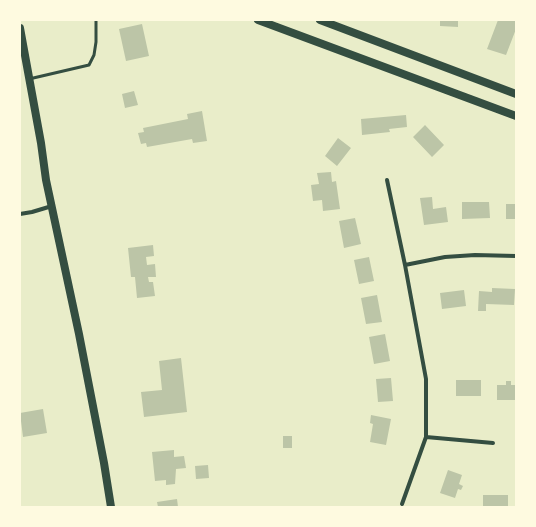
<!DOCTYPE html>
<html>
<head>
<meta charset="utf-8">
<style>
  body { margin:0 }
  #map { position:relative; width:536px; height:527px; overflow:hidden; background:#e9edc9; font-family:Lato,sans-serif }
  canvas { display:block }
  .frame { position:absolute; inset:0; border:21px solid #fefae0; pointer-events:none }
</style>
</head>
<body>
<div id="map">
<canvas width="536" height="527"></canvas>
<div class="frame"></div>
</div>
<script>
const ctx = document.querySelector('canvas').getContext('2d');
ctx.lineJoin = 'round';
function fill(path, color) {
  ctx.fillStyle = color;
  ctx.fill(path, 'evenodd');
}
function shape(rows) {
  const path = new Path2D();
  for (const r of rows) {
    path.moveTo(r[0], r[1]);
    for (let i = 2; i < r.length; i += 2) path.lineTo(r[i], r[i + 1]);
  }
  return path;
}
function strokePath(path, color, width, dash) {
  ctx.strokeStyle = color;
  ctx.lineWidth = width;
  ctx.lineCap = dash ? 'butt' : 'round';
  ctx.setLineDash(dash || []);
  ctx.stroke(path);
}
fill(shape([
  [440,20,458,20,458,27,440,26],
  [498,20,516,20,516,29,506,55,487,49],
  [142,24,149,56,126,61,119,29],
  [134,91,138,105,125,108,122,94],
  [202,111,207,141,193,143,192,139,147,147,146,143,141,144,138,133,144,132,143,128,188,119,187,114],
  [406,115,407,127,389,129,390,132,362,135,361,119],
  [425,125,444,145,432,157,413,137],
  [338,138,351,148,337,166,325,156],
  [331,172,332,182,336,181,340,209,323,211,322,200,313,201,311,185,319,184,317,173],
  [432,197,433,209,446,207,448,222,424,225,420,198],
  [462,202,489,202,490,218,462,219],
  [506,204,516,204,516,219,506,219],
  [355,218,361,244,344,248,339,221],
  [153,245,154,256,146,257,147,265,155,264,156,277,148,277,149,282,153,282,155,296,137,298,135,277,131,277,128,248],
  [369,257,374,281,359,284,354,260],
  [492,288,515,289,514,305,486,304,486,311,478,311,479,291,492,292],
  [464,290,466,306,442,309,440,293],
  [377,295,382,322,366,324,361,298],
  [385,334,390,361,374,364,369,337],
  [181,358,187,412,144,417,141,392,162,390,159,361],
  [391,378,393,401,378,402,376,379],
  [456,380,481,380,481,396,456,396],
  [506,381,511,381,511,385,516,385,516,400,497,400,497,385,506,385],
  [43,409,47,433,23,437,20,413],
  [371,415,391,419,386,445,370,442,373,424,370,423],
  [283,436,292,436,292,448,283,448],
  [174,450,174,457,184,456,186,468,176,469,175,484,166,485,166,480,155,481,152,452],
  [208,465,209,478,196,479,195,466],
  [448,470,462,475,459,484,463,486,461,490,458,489,455,498,440,493],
  [483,495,508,495,508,507,483,507],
  [177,499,178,507,158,507,157,502]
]), '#bcc5a7');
strokePath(shape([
  [29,79,89,65,94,55,96,42,96,20]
]), '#344e41', 3);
strokePath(shape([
  [387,180,405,265,426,379,426,437,402,504],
  [20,214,32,212,52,206],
  [405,265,445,257,475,255,516,256],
  [426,437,493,443]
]), '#344e41', 4);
strokePath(shape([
  [258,20,516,116],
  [320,20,516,94],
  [20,28,41,143,46,180,79,334,104,463,111,507]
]), '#344e41', 8);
</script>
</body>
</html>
